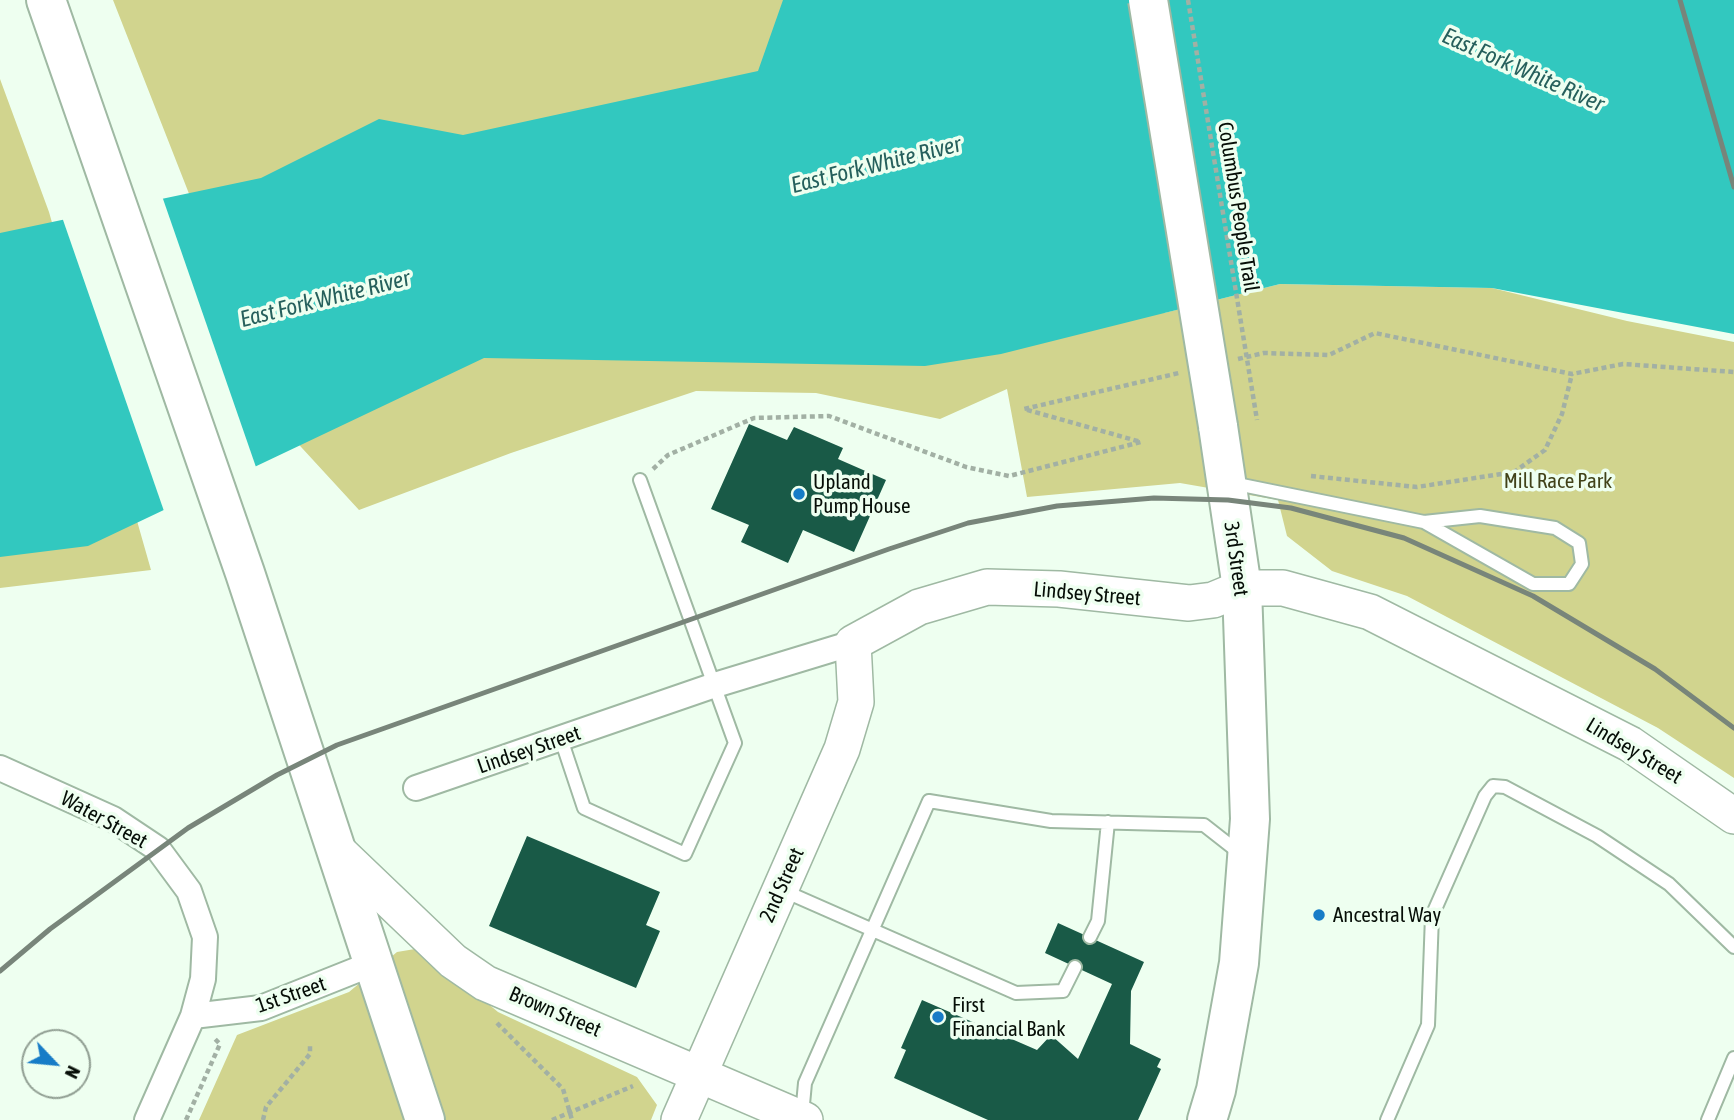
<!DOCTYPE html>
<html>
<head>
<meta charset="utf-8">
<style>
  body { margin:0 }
  #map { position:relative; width:1734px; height:1120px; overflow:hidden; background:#eefff0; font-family:"Asap Condensed",sans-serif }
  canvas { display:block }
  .north { position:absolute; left:21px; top:1029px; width:70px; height:70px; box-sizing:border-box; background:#eefff0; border:2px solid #919f93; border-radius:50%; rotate:116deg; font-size:19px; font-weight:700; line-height:28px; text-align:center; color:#060e07 }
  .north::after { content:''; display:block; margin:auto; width:24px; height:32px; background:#177cc7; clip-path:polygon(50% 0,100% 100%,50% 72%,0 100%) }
</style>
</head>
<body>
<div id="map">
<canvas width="1734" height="1120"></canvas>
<div class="north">N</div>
</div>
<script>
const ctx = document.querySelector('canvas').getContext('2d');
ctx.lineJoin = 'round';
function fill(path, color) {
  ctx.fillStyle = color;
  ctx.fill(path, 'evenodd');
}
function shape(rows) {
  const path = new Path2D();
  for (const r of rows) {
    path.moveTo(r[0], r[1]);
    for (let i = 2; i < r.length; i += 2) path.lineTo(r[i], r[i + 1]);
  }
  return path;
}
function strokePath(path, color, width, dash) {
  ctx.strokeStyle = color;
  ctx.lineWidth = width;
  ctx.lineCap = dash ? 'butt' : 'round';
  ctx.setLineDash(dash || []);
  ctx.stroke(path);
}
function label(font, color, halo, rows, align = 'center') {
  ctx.font = font + ' "Asap Condensed",sans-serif';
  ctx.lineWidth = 7;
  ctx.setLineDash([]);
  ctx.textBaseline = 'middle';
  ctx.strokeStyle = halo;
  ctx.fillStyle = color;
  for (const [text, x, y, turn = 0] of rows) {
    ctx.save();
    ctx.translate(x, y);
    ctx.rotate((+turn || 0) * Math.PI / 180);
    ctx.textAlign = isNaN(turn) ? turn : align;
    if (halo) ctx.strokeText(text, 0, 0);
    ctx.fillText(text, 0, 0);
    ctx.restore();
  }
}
fill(shape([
  [113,0,1116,0,1164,313,1280,284,1492,288,1627,321,1734,342,1734,778,1658,728,1407,596,1332,571,1287,536,1278,500,1180,483,1027,497,1007,389,940,419,816,393,696,391,511,453,359,510,279,423],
  [0,79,49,212,151,570,0,588],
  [421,948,498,1012,637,1077,657,1105,651,1120,199,1120,237,1035,349,992,397,952]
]), '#d1d48e');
fill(shape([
  [783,0,1734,0,1734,334,1492,288,1280,284,1001,354,925,366,484,358,88,546,0,557,0,233,261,178,379,119,463,135,758,71]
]), '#32c8bf');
fill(shape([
  [162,196,257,470,165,514,62,217]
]), '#eefff0');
fill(shape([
  [749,424,787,440,794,427,843,448,838,459,886,480,854,552,803,530,788,563,741,542,749,525,711,509],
  [527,836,660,892,646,925,660,931,636,988,489,926],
  [1058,923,1144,962,1131,991,1130,1044,1161,1059,1157,1067,1161,1069,1138,1120,988,1120,894,1078,906,1050,901,1048,922,1000,1037,1050,1051,1035,1078,1059,1112,984,1045,953]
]), '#195a47');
const lane = shape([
  [1232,483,1424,522,1533,584,1569,584,1582,564,1579,543,1555,528,1480,516,1424,522],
  [561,739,584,808,685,854,735,743,640,480],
  [784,891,1016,993,1063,991,1075,967],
  [1090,937,1098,921,1108,822],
  [802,1115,805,1083,929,801,1051,821,1204,825,1241,854],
  [1387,1120,1428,1025,1432,916,1485,796,1493,786,1505,787,1597,836,1669,884,1734,947],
  [1708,1120,1734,1058]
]);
const street = shape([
  [0,768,113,819,158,849,189,891,205,937,203,979,193,1016,147,1120],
  [416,788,715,685,853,643],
  [193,1016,261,1008,374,963]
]);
const secondary = shape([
  [339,852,453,961,485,983,805,1120],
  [679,1120,842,749,856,702,853,643,919,607,987,587,1059,589,1189,603,1213,600,1242,588,1283,588,1370,612,1630,744,1734,816]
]);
const highway = shape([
  [46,0,245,573,425,1120],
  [1207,1120,1216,1090,1239,963,1250,819,1242,588,1218,426]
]);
strokePath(lane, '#9fb9a3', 16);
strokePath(street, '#9fb9a3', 28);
strokePath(secondary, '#9fb9a3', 38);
strokePath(highway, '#9fb9a3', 42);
strokePath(shape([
  [1238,359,1264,353,1329,355,1375,333,1572,374,1623,364,1734,372],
  [653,469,668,455,754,418,829,416,966,467,1009,476,1141,442,1024,409,1179,373],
  [1311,476,1417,487,1514,472,1545,450,1562,414,1572,374],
  [497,1023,563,1089,572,1120],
  [186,1120,220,1044,215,1039],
  [263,1120,266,1107,310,1054,310,1046],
  [552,1120,633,1086]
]), '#a2b0a4', 4.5, [5, 3.5]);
strokePath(lane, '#fff', 12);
strokePath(street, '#fff', 24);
strokePath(secondary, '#fff', 35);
strokePath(highway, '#fff', 38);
strokePath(shape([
  [1680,0,1734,187],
  [0,971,50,929,188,828,277,775,337,745,889,549,968,523,1057,506,1154,498,1228,500,1291,508,1404,538,1533,596,1655,669,1734,728]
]), '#78857a', 5);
const highwayBridge = shape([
  [1148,0,1218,426]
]);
strokePath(highwayBridge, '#9fb9a3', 42, []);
strokePath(shape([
  [1188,0,1257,420]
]), '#a2b0a4', 4.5, [5, 3.5]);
strokePath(highwayBridge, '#fff', 38);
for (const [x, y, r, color] of [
  [799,494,7,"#177cc7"],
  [1319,915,7,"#177cc7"],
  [938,1017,7,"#177cc7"]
]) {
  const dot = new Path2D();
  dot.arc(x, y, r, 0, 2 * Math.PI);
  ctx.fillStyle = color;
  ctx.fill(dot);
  strokePath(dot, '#eefff0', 2.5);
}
label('21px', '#060e07', '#eefff0', [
  ["Columbus People Trail",1238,207,81],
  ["3rd Street",1236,559,82],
  ["Lindsey Street",1087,594,5],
  ["Lindsey Street",529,750,-19],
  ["Lindsey Street",1634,751,31],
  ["Water Street",104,820,29],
  ["2nd Street",782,885,-66],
  ["1st Street",291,995,-19],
  ["Brown Street",555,1012,23]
]);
label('21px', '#414219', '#eefff0', [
  ["Mill Race Park",1558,481]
]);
label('21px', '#060e07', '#eefff0', [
  ["Upland",813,482],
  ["Pump House",813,506],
  ["Ancestral Way",1333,915],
  ["First",952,1005],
  ["Financial Bank",952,1029]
], 'left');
label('italic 23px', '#26605c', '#eefff0', [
  ["East Fork White River",1523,70,24],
  ["East Fork White River",876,165,-14],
  ["East Fork White River",325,299,-14]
]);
</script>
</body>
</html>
